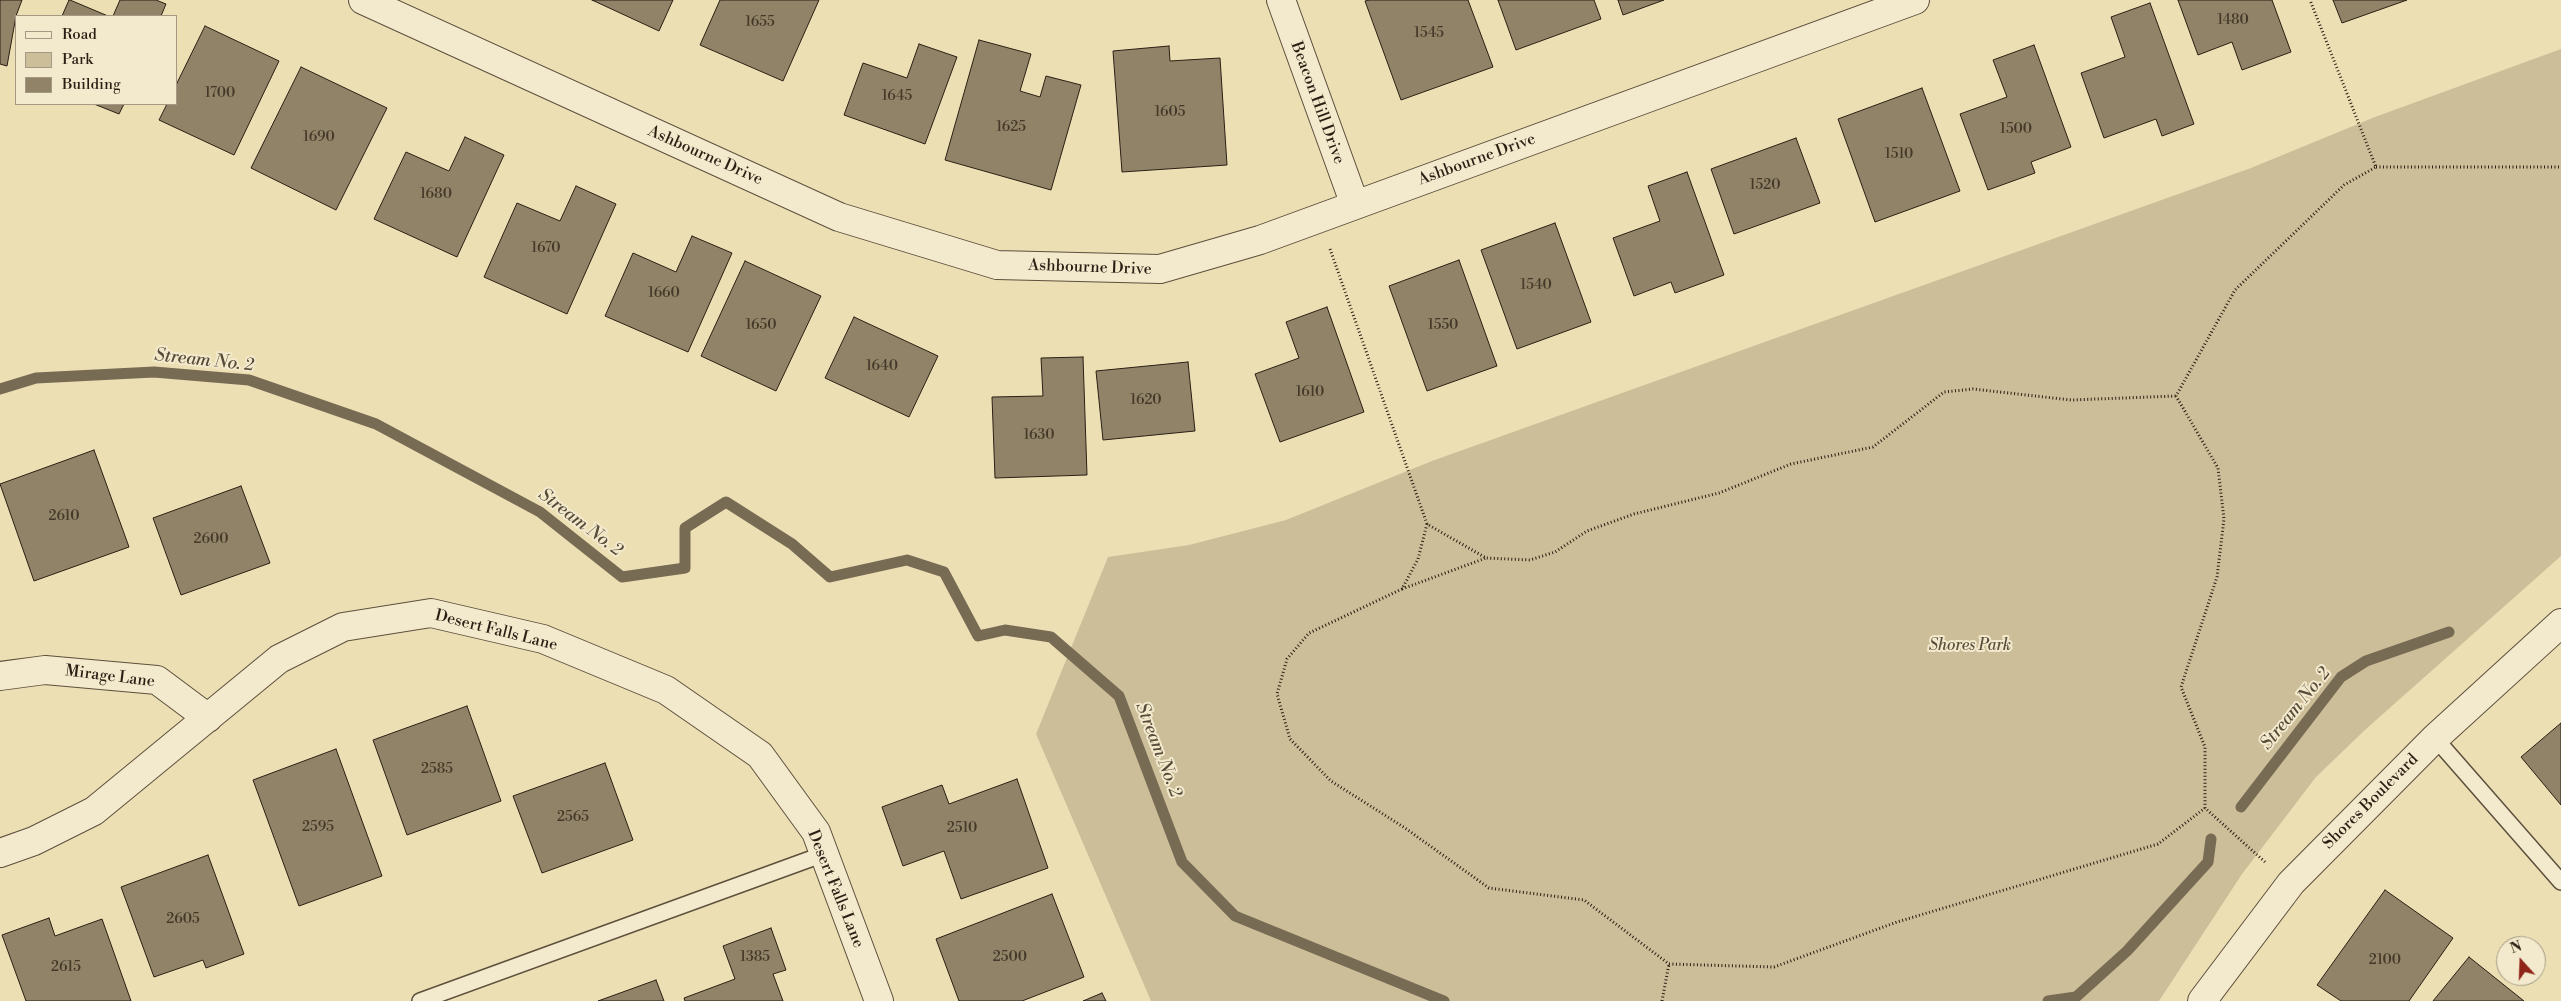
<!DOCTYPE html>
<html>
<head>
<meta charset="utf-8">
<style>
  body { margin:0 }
  #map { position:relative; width:2561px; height:1001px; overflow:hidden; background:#eddfb4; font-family:"Libre Bodoni",serif }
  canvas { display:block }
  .legend { position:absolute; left:15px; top:15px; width:162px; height:90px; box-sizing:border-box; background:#f3eace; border:1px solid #a39984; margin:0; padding:6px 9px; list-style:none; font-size:15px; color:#2b1f14 }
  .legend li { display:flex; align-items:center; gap:10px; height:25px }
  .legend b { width:25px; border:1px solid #a39984 }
  .north { position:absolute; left:2496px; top:936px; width:50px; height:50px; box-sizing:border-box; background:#f3eace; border:1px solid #a39984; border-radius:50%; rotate:340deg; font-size:14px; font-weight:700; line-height:20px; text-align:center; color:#2b1f14 }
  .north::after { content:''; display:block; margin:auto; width:18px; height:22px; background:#8f2418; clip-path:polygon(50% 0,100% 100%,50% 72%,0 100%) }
</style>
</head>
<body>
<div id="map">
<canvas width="2561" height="1001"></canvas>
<ul class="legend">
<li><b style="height:6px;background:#f3eace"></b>Road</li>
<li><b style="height:14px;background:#ccbe99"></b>Park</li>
<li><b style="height:14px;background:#908367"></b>Building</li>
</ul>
<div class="north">N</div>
</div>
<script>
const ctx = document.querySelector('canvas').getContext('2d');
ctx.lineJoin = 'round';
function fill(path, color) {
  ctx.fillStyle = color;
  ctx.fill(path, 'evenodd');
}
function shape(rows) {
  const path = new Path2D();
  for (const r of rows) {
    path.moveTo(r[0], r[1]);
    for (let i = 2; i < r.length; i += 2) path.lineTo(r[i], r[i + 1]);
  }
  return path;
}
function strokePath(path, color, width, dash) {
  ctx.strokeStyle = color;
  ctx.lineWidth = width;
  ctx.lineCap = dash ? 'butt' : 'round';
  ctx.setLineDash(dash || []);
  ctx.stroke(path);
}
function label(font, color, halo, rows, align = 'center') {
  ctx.font = font + ' "Libre Bodoni",serif';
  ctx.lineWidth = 4;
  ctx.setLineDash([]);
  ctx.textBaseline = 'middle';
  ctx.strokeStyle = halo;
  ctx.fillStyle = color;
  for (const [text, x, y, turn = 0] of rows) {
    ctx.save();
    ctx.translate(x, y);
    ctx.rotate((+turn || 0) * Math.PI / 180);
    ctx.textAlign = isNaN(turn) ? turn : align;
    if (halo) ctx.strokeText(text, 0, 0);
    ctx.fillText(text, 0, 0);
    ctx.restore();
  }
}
fill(shape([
  [2561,49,2561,556,2366,729,2316,777,2242,874,2159,1001,1151,1001,1036,734,1108,557,1189,545,1286,520,1432,461,2251,168,2375,117]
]), '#ccbe99');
strokePath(shape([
  [0,389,36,378,154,372,249,380,376,424,540,512,622,577,685,568,685,528,726,502,792,544,830,577,907,560,944,572,978,636,1005,630,1051,637,1119,696,1182,862,1235,916,1444,1001],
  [2241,807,2341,677,2366,661,2449,632],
  [2048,1001,2076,997,2127,951,2208,862,2211,839]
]), '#786b54', 11);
const building = shape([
  [0,0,22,0,16,16,7,66,0,64,0,0],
  [69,0,70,0,108,16,62,16,69,0],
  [120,0,156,0,166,4,161,16,113,16,120,0],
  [592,0,673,0,659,31,592,0],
  [720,0,819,0,783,81,700,45,720,0],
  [1369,0,1468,0,1493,67,1401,100,1365,1,1369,0],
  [1498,0,1594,0,1601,19,1516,50,1498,0],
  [1618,0,1664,0,1623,15,1618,0],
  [2178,0,2272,0,2291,52,2242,70,2232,42,2198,55,2178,0],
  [2333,0,2407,0,2342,23,2333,0],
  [2150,3,2194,124,2162,136,2156,119,2104,138,2081,73,2125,57,2111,17,2150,3],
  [205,26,279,61,234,155,159,120,167,104,176,104,176,85,205,26],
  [979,40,1031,54,1020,91,1040,97,1046,76,1081,85,1051,190,945,160,979,40],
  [919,44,957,57,925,144,844,115,863,63,907,78,919,44],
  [2034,45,2071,147,2031,162,2035,173,1988,190,1960,114,2007,97,1993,60,2034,45],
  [1169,46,1170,61,1220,58,1227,165,1122,172,1113,51,1169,46],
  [301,67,387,108,336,210,251,168,301,67],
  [1922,88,1960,191,1875,222,1838,119,1922,88],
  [94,104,124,104,119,114,94,104],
  [465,137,504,155,457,257,374,219,406,152,449,171,465,137],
  [1796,138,1820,203,1734,234,1711,169,1796,138],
  [1687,172,1724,275,1675,293,1671,282,1634,296,1613,238,1660,221,1648,186,1687,172],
  [576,186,616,204,567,314,484,277,517,203,560,221,576,186],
  [1555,223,1591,322,1517,349,1481,250,1555,223],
  [692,236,732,253,688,352,605,316,633,253,676,272,692,236],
  [1459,260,1497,366,1427,391,1389,286,1459,260],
  [745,261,821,296,776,391,701,356,745,261],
  [1327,307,1364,412,1280,442,1255,374,1299,358,1286,322,1327,307],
  [854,317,938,356,909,417,825,378,854,317],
  [1083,357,1087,475,995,478,992,397,1043,396,1041,358,1083,357],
  [1188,362,1195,431,1103,440,1096,371,1188,362],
  [94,450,129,547,34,581,0,484,94,450],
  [241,486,270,563,181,595,153,518,241,486],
  [467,706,501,801,407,835,373,740,467,706],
  [2561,723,2561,805,2521,757,2561,723],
  [336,749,382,876,299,906,253,780,336,749],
  [605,763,633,840,542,873,513,796,605,763],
  [1017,779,1048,868,961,899,944,851,903,866,882,807,942,785,949,804,1017,779],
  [208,855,244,954,206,968,203,960,154,977,121,887,208,855],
  [2385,890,2453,938,2409,1001,2341,1001,2317,985,2385,890],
  [1052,894,1084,977,1022,1001,959,1001,936,939,1052,894],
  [49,918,55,936,102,919,131,1001,26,1001,2,935,49,918],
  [771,928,786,970,773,974,783,1001,685,1001,684,998,735,979,723,946,771,928],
  [2469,957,2524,1001,2433,1001,2469,957],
  [656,980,664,1001,598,1001,656,980],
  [1102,993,1106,1001,1083,1001,1102,993]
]);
fill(building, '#908367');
strokePath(building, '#2b1f14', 1);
const service = shape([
  [2435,738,2561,882],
  [420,1001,824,854]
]);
const minor = shape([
  [363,0,839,217,997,265,1160,269,1260,240,1915,0],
  [1281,0,1355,205],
  [0,676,45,670,157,680,208,718],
  [0,853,34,841,94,811,279,659,343,627,431,613,543,639,666,690,760,755,816,832,879,1001]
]);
const tertiary = shape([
  [2202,1001,2291,883,2435,738,2561,623]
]);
strokePath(service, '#5c4f3c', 18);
strokePath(minor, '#5c4f3c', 30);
strokePath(tertiary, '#5c4f3c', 30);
strokePath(shape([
  [2376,167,2561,167],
  [1330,249,1427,524,1486,558,1530,560,1555,552,1587,531,1634,514,1719,493,1791,464,1873,447,1944,392,1973,389,2071,400,2176,396],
  [1427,524,1418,559,1402,589,1309,633,1287,659,1277,694,1290,739,1331,781,1405,828,1489,888,1584,900,1669,964,1774,967,1897,922,2158,844,2205,808],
  [1402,589,1486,558],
  [2265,862,2205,808,2205,747,2181,687,2217,577,2224,519,2218,468,2176,396,2235,290,2344,185,2376,167,2310,0],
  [1662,1001,1669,964]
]), '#2b1f14', 3, [1, 2.5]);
strokePath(service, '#f3eace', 15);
strokePath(minor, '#f3eace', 28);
strokePath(tertiary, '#f3eace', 28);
label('14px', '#443829', null, [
  ["1480",2233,21],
  ["1655",760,23],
  ["1545",1429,34],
  ["1700",220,94],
  ["1645",897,97],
  ["1605",1170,113],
  ["1625",1011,128],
  ["1500",2016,130],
  ["1690",319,138],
  ["1510",1899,155],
  ["1520",1765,186],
  ["1680",436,195],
  ["1670",546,249],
  ["1540",1536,286],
  ["1660",664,294],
  ["1650",761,326],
  ["1550",1443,326],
  ["1640",882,367],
  ["1610",1310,393],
  ["1620",1146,401],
  ["1630",1039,436],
  ["2610",64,517],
  ["2600",211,540],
  ["2585",437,770],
  ["2565",573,818],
  ["2595",318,828],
  ["2510",962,829],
  ["2605",183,920],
  ["1385",755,958],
  ["2500",1010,958],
  ["2100",2385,961],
  ["2615",66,968]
]);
label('16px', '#2b1f14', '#f3eace', [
  ["Beacon Hill Drive",1317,103,70],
  ["Ashbourne Drive",705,156,24],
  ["Ashbourne Drive",1477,160,-20],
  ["Ashbourne Drive",1090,268,2],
  ["Desert Falls Lane",496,631,14],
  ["Mirage Lane",110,677,7],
  ["Shores Boulevard",2371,802,-45],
  ["Desert Falls Lane",835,889,68]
]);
label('italic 16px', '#5b4f3c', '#f3eace', [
  ["Shores Park",1970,646]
]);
label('italic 18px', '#584b39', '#f3eace', [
  ["Stream No. 2",204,361,6],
  ["Stream No. 2",580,523,37],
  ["Stream No. 2",2296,709,-51],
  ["Stream No. 2",1158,750,69]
]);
</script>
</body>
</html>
